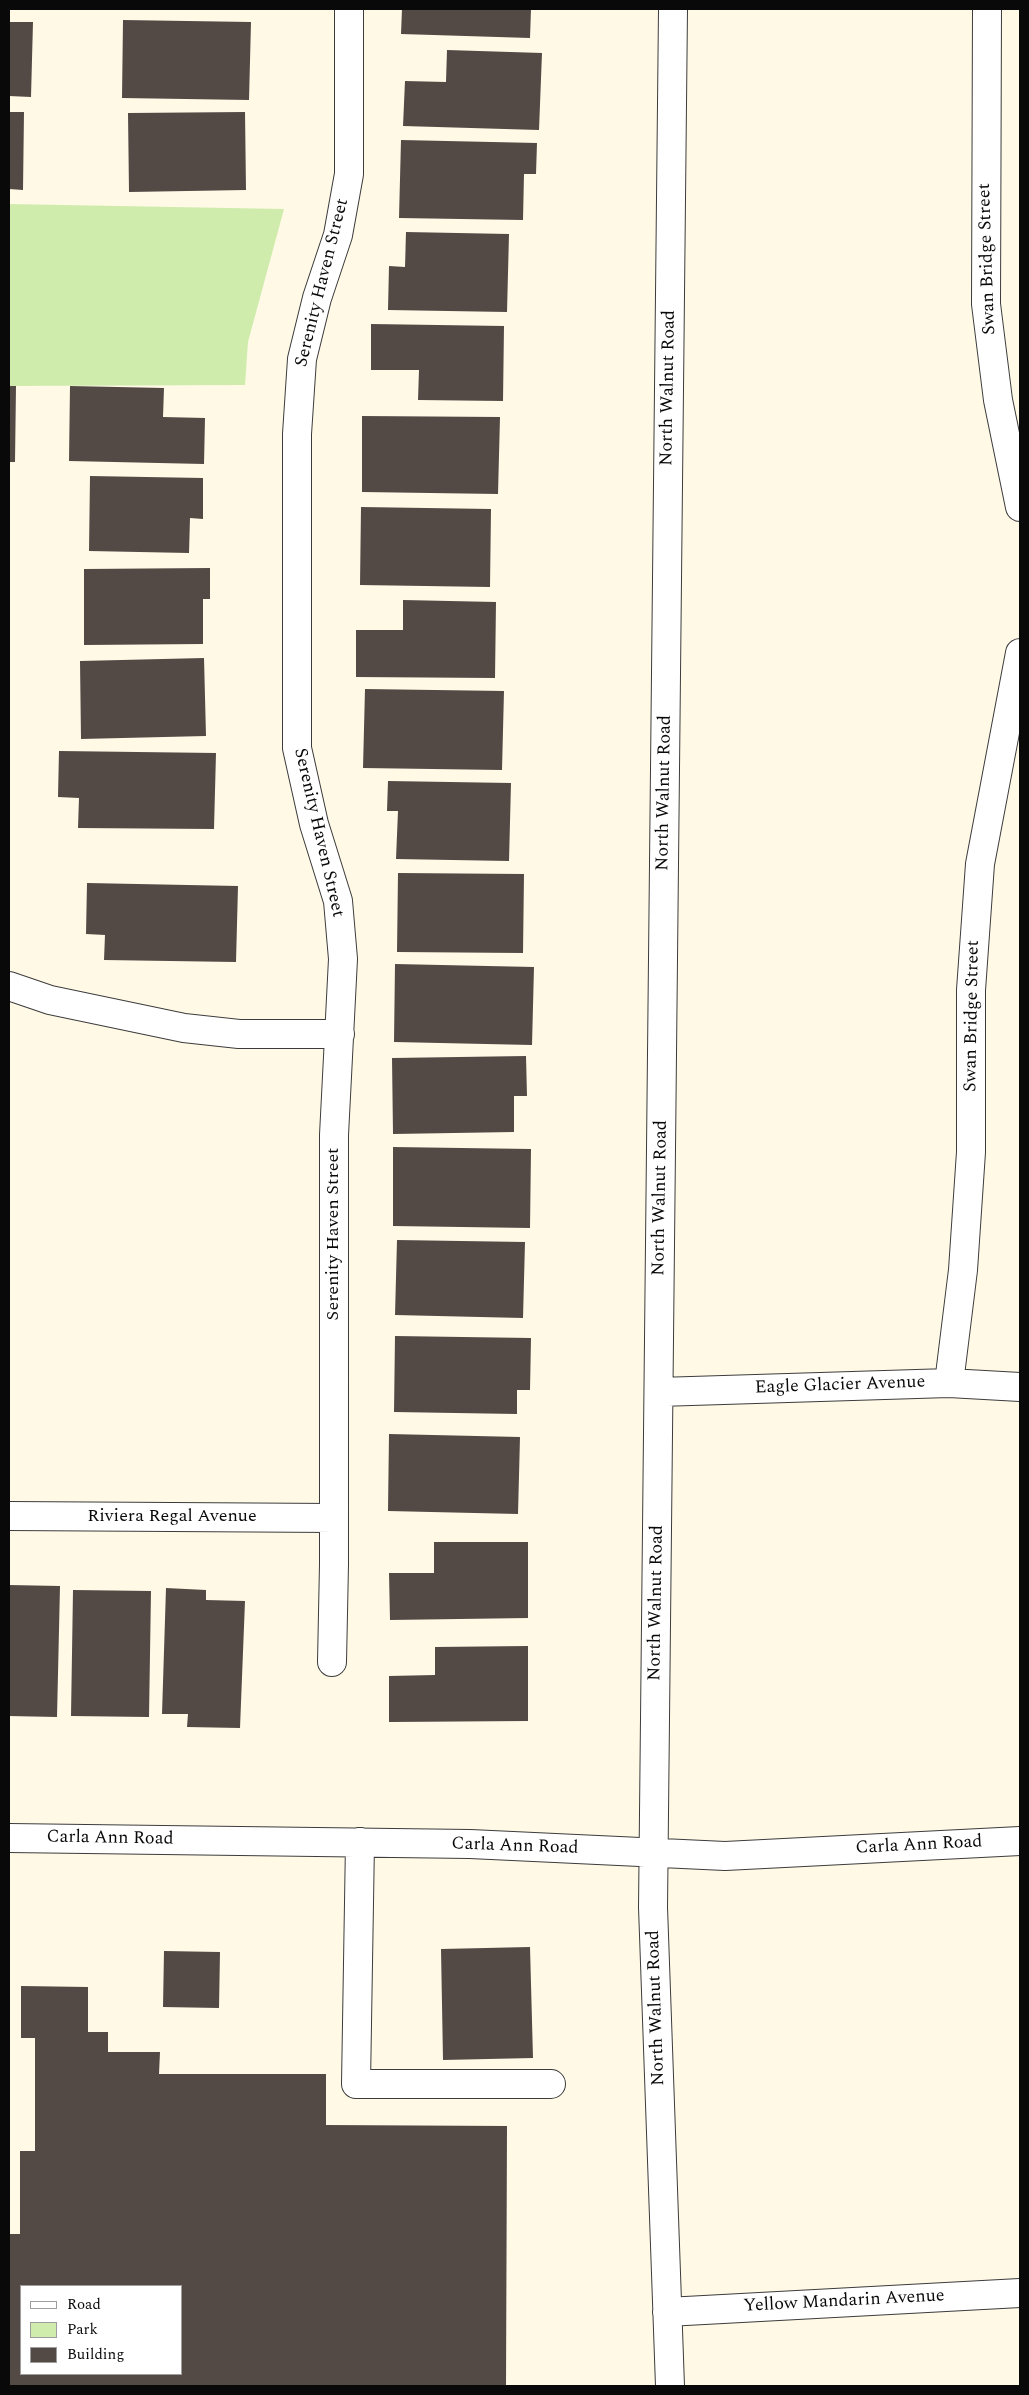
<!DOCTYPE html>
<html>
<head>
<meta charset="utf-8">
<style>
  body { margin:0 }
  #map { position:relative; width:1029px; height:2395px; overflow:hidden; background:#fff9e6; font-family:Spectral,serif }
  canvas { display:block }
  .frame { position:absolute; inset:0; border:10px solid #090909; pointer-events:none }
  .legend { position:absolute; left:20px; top:2285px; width:162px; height:90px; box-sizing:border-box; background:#fff; border:1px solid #9d9d9d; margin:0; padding:6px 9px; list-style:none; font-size:15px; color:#090909 }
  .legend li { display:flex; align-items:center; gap:10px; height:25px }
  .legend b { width:25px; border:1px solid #9d9d9d }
</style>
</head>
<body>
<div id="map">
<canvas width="1029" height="2395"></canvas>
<div class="frame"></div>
<ul class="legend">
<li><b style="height:6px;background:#fff"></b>Road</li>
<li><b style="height:14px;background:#d0ecad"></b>Park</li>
<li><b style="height:14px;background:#534a45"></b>Building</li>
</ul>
</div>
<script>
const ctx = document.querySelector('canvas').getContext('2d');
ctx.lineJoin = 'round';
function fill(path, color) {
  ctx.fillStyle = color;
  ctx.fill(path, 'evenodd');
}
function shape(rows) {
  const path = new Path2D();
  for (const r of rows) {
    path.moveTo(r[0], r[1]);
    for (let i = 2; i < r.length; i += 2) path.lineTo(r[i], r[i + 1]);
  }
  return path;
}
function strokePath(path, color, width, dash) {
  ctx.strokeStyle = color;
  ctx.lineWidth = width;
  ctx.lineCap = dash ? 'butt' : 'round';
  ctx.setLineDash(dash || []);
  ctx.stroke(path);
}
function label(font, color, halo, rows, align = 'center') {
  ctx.font = font + ' Spectral,serif';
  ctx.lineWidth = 5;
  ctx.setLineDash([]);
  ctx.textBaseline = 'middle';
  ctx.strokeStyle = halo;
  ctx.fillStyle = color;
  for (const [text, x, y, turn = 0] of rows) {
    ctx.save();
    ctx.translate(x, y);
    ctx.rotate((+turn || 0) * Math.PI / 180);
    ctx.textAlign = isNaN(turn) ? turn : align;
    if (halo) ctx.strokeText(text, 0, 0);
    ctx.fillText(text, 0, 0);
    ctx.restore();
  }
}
fill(shape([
  [9,204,284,209,248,342,245,385,9,386]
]), '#d0ecad');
fill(shape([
  [402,9,531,9,530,38,401,34],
  [123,20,251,22,249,100,122,98],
  [9,22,33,22,31,97,9,96],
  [447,50,542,53,539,130,403,126,405,81,446,82],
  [9,112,24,112,23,190,9,189],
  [245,112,246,190,129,192,128,113],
  [401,140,537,143,536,174,524,174,523,220,399,218],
  [406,232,509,234,507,312,388,310,389,266,405,267],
  [371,324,504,326,503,401,418,400,419,370,371,370],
  [9,386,16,386,15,462,9,462],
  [70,386,164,388,163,417,205,418,204,464,69,461],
  [362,416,500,417,498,494,362,492],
  [90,476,203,478,203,519,190,518,189,553,89,551],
  [361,507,491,509,490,587,360,585],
  [210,568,210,599,203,599,203,644,84,645,84,569],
  [403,600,496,602,495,678,356,677,356,630,403,630],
  [204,658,206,736,81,739,80,661],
  [365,689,504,691,502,770,363,768],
  [59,751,216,753,214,829,78,828,79,798,58,797],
  [388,781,511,783,509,861,396,859,398,811,387,811],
  [398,873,524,874,523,953,397,952],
  [87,883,238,886,236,962,104,960,105,935,86,934],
  [395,964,534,967,532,1045,394,1042],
  [526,1056,527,1096,514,1096,514,1132,393,1134,392,1058],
  [393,1147,531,1149,530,1228,393,1226],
  [397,1240,525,1242,523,1318,395,1315],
  [395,1336,531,1338,530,1390,517,1390,517,1414,394,1412],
  [389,1434,520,1437,518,1514,388,1511],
  [434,1542,528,1542,528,1618,390,1620,389,1573,434,1573],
  [9,1585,60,1586,57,1717,9,1716],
  [166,1588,206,1590,206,1600,245,1601,240,1728,187,1727,188,1714,162,1714],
  [73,1590,151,1591,149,1717,71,1716],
  [528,1646,528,1721,389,1722,389,1676,435,1675,435,1647],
  [530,1947,533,2058,443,2060,441,1949],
  [164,1951,220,1952,219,2008,163,2007],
  [21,1986,88,1987,88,2032,108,2032,108,2052,160,2052,159,2074,326,2074,326,2125,507,2126,506,2386,9,2386,9,2234,20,2234,20,2151,35,2151,35,2038,21,2038],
  [21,2286,181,2286,181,2374,21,2374]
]), '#534a45');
const minor = shape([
  [987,9,986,304,998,400,1020,507],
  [9,986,50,1000,184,1028,239,1034,340,1034],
  [949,1383,963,1270,971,1152,971,990,980,864,1020,653],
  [659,1392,949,1383,1020,1387],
  [9,1516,334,1518],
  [332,1662,334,1564,334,1135,343,959,338,901,314,824,297,748,297,434,302,359,317,298,338,235,349,174,349,9],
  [9,1838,470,1844,725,1856,1020,1841],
  [360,1842,356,2084,551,2084],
  [667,2312,1020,2293],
  [670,2386,653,1907,673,9]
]);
strokePath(minor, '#3c3c3c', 30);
strokePath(minor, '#fff', 28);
label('18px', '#090909', '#fff', [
  ["Swan Bridge Street",988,259,-92],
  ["Serenity Haven Street",323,283,-76],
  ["North Walnut Road",669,388,-89],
  ["North Walnut Road",665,793,-89],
  ["Serenity Haven Street",318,833,77],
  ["Swan Bridge Street",973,1016,-89],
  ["North Walnut Road",661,1198,-89],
  ["Serenity Haven Street",334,1234,-90],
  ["Eagle Glacier Avenue",840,1386,-2],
  ["Riviera Regal Avenue",172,1517],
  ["North Walnut Road",657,1603,-89],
  ["Carla Ann Road",110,1839,1],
  ["Carla Ann Road",919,1846,-3],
  ["Carla Ann Road",515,1847,2],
  ["North Walnut Road",657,2008,-92],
  ["Yellow Mandarin Avenue",844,2302,-3]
]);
</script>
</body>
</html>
